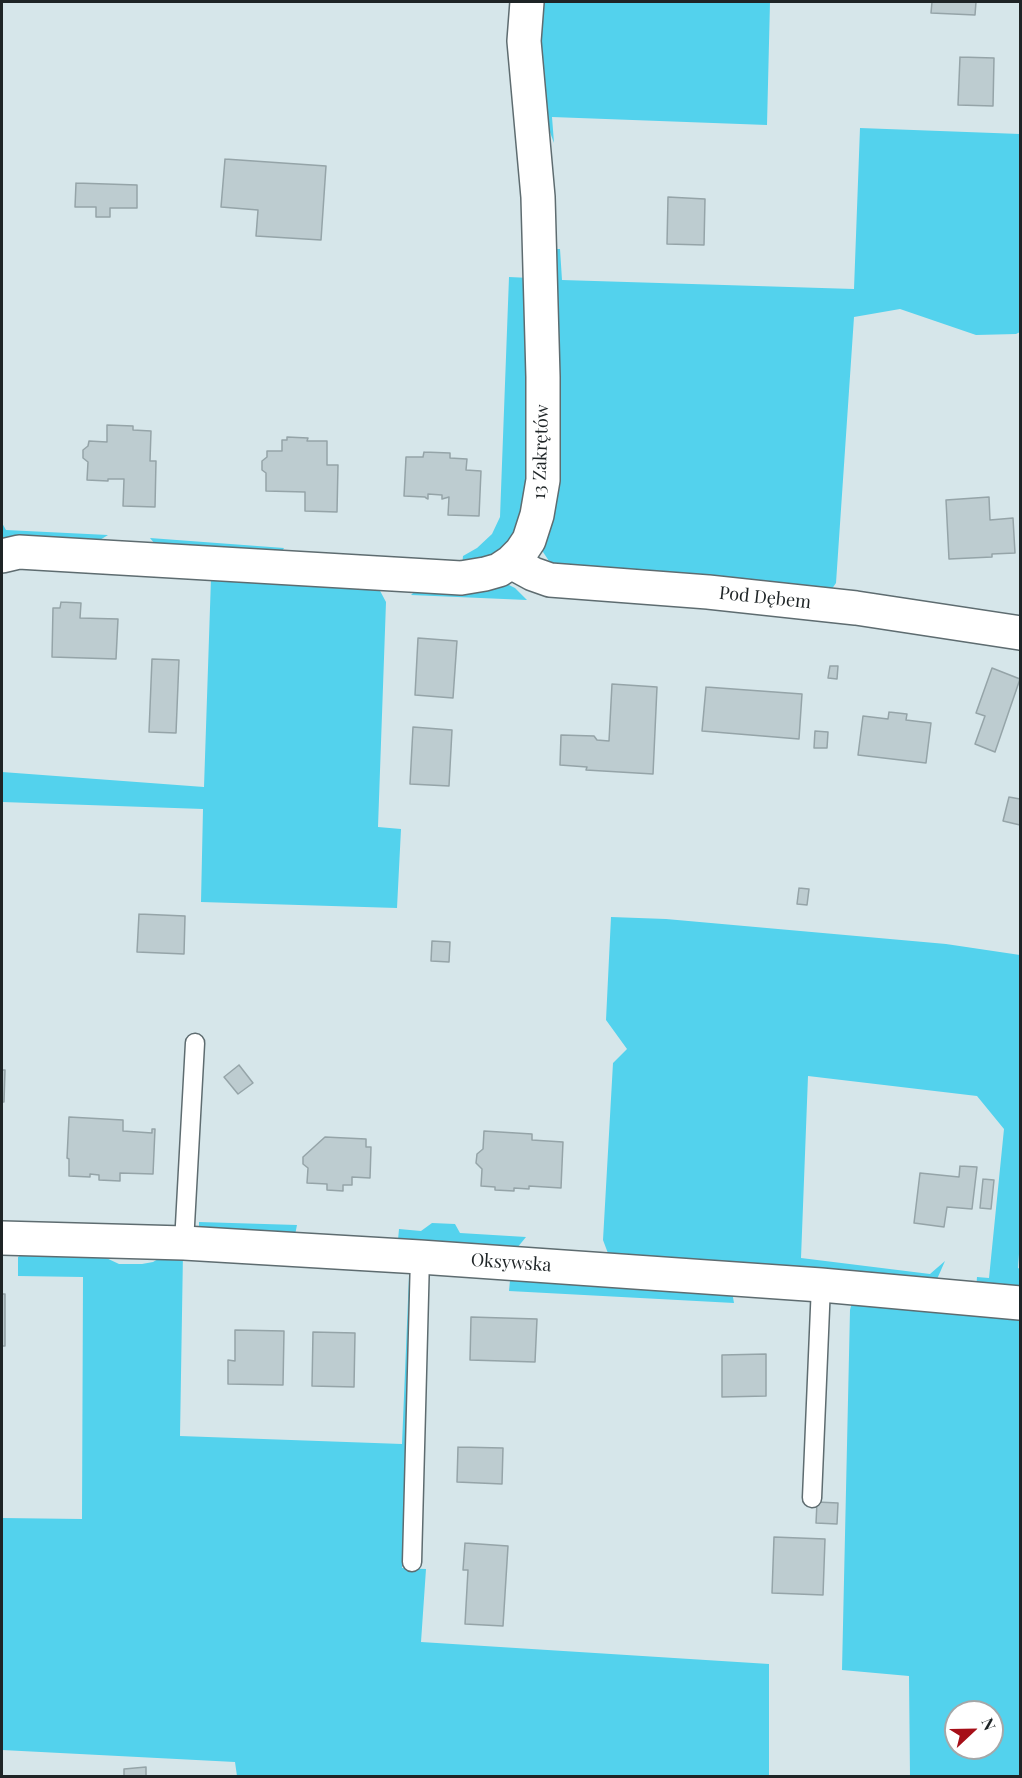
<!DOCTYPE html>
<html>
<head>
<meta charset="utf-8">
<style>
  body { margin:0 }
  #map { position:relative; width:1022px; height:1778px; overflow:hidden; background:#d6e6ea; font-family:"Playfair Display",serif }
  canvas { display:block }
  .frame { position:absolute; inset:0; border:3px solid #1e2426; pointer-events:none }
  .north { position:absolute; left:944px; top:1700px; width:60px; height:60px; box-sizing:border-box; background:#fff; border:2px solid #a5a7a8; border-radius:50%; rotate:68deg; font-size:16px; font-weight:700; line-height:24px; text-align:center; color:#1e2426 }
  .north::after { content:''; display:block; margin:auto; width:21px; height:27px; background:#a60f18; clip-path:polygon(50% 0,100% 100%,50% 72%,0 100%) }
</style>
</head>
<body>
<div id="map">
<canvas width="1022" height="1778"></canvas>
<div class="frame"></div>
<div class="north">N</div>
</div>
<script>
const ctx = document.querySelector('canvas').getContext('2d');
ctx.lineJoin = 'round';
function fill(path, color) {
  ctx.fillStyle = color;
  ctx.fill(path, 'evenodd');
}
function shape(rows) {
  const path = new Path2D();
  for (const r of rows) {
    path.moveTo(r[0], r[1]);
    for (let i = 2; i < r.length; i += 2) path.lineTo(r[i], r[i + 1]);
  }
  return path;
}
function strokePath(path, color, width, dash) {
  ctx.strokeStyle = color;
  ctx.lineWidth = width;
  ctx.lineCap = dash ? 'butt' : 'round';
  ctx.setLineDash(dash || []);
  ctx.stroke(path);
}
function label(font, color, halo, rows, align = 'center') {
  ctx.font = font + ' "Playfair Display",serif';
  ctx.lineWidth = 4.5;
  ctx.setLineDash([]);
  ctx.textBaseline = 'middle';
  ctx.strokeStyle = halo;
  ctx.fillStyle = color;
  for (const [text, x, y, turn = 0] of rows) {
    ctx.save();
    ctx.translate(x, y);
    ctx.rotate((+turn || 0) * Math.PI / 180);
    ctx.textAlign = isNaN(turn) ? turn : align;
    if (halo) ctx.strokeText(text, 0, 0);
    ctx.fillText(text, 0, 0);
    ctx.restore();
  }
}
fill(shape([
  [539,2,770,2,767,125,552,117,554,143,544,116,539,83],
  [860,128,1020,134,1020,332,1016,334,976,335,900,309,854,317,836,583,829,593,551,564,543,552,542,533,551,249,560,249,562,280,854,289],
  [509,277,530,278,533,484,521,529,495,557,462,566,463,556,477,548,492,534,500,517],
  [2,523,6,530,108,535,90,546,2,545],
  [150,538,284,548,278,558,159,549],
  [211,578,378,587,386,602,378,827,401,829,397,908,201,902,203,809,2,802,2,772,204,787],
  [505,583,515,588,527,600,411,595,420,586],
  [611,917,666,919,946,944,1020,955,1020,1240,1018,1268,1020,1269,1020,1295,976,1290,977,1277,989,1278,1004,1129,977,1096,808,1076,801,1258,930,1274,945,1261,934,1286,609,1256,603,1240,613,1063,627,1049,606,1020],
  [199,1222,297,1225,295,1235,199,1230],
  [432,1223,455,1224,460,1233,526,1237,517,1248,398,1240,399,1229,421,1231],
  [85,1248,119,1264,142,1264,153,1262,170,1252,183,1252,180,1436,402,1444,409,1276,413,1284,408,1447,402,1568,426,1569,421,1642,769,1664,769,1776,237,1776,235,1762,2,1750,2,1518,82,1519,83,1277,18,1276,18,1257,29,1250],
  [511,1270,731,1286,734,1303,509,1291],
  [853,1298,1020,1315,1020,1776,910,1776,909,1676,842,1670,850,1310],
  [956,1712,992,1712,992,1748,956,1748]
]), '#53d2ed');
const building = shape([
  [932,2,976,2,975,15,931,13,932,2],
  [960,57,994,58,993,106,958,105,960,57],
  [225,159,326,166,321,240,256,236,258,210,221,207,225,159],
  [76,183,137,185,137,208,110,208,110,217,96,217,96,207,75,207,76,183],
  [668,197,705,199,704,245,667,244,668,197],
  [107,425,133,426,133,430,151,431,150,461,156,461,155,507,123,506,124,479,108,479,108,481,87,480,88,462,83,458,83,450,88,446,89,441,107,442,107,425],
  [287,437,308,438,307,441,327,441,327,465,338,465,337,512,305,511,305,492,266,491,266,473,262,470,262,461,267,457,267,451,282,451,282,440,287,440,287,437],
  [424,452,450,453,450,458,467,459,466,470,481,471,479,516,448,515,449,497,442,499,442,495,428,494,428,499,426,498,425,497,404,496,406,457,423,457,424,452],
  [989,497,990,520,1013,518,1015,553,992,554,992,557,949,559,946,500,989,497],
  [61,602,81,603,80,618,118,619,116,659,52,657,53,608,60,608,61,602],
  [418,638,457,641,453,698,415,695,418,638],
  [152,659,179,660,176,733,149,732,152,659],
  [830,666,838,666,837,679,828,678,830,666],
  [992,668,1020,679,995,752,975,744,985,716,976,713,992,668],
  [612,684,657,687,653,774,586,770,587,767,560,765,561,735,594,736,597,740,609,741,612,684],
  [706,687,802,694,799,739,702,731,706,687],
  [889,712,907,714,906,720,931,723,926,763,858,755,863,716,888,719,889,712],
  [413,727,452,730,449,786,410,784,413,727],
  [815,731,828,732,827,748,814,748,815,731],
  [1009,797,1020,799,1020,825,1003,821,1009,797],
  [799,888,809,889,807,905,797,904,799,888],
  [139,914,185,916,184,954,137,952,139,914],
  [432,941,450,942,449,962,431,961,432,941],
  [239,1065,253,1083,238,1094,224,1077,239,1065],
  [2,1070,5,1070,4,1102,2,1102,2,1070],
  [69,1117,123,1120,123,1131,152,1133,152,1129,155,1129,153,1174,120,1173,120,1181,99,1180,99,1175,90,1174,90,1177,69,1176,69,1159,67,1158,69,1117],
  [484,1131,532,1134,532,1140,563,1142,561,1188,529,1186,529,1189,514,1188,514,1191,495,1190,495,1187,481,1186,482,1169,476,1163,477,1154,483,1149,484,1131],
  [325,1137,366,1139,366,1147,371,1147,370,1178,352,1177,352,1185,343,1185,343,1191,327,1190,327,1184,307,1183,308,1168,303,1164,303,1157,325,1137],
  [960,1166,977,1167,972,1209,947,1207,944,1227,914,1223,920,1173,959,1177,960,1166],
  [983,1179,994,1180,991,1209,980,1208,983,1179],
  [2,1294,5,1294,5,1346,2,1346,2,1294],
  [471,1317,537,1319,535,1362,470,1360,471,1317],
  [235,1330,284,1331,283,1385,228,1384,228,1360,235,1361,235,1330],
  [313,1332,355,1333,354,1387,312,1386,313,1332],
  [766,1354,766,1396,722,1397,722,1355,766,1354],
  [458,1447,503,1448,502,1484,457,1482,458,1447],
  [817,1502,838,1503,837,1524,816,1523,817,1502],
  [774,1537,825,1539,823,1595,772,1593,774,1537],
  [465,1543,508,1546,503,1626,465,1624,468,1570,463,1570,465,1543],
  [146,1767,146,1776,124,1776,124,1769,146,1767]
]);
fill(building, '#bdccd0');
strokePath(building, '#95a4a8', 1.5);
const lane = shape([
  [184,1243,195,1043],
  [812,1498,821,1285],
  [412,1562,420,1257]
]);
const street = shape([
  [2,556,19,552,461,578,485,574,499,570,511,562,521,552,529,540,537,515,543,480,543,377,538,197,524,41,527,2],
  [511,562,533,574,550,580,708,592,856,608,1020,633],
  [2,1238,184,1243,420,1257,821,1285,1020,1303]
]);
strokePath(lane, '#5e6c70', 21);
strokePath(street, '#5e6c70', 36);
strokePath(lane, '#fff', 18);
strokePath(street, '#fff', 33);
label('18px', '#1e2426', '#fff', [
  ["13 Zakrętów",541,452,-88],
  ["Pod Dębem",765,598,6],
  ["Oksywska",511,1263,4]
]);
</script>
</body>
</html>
